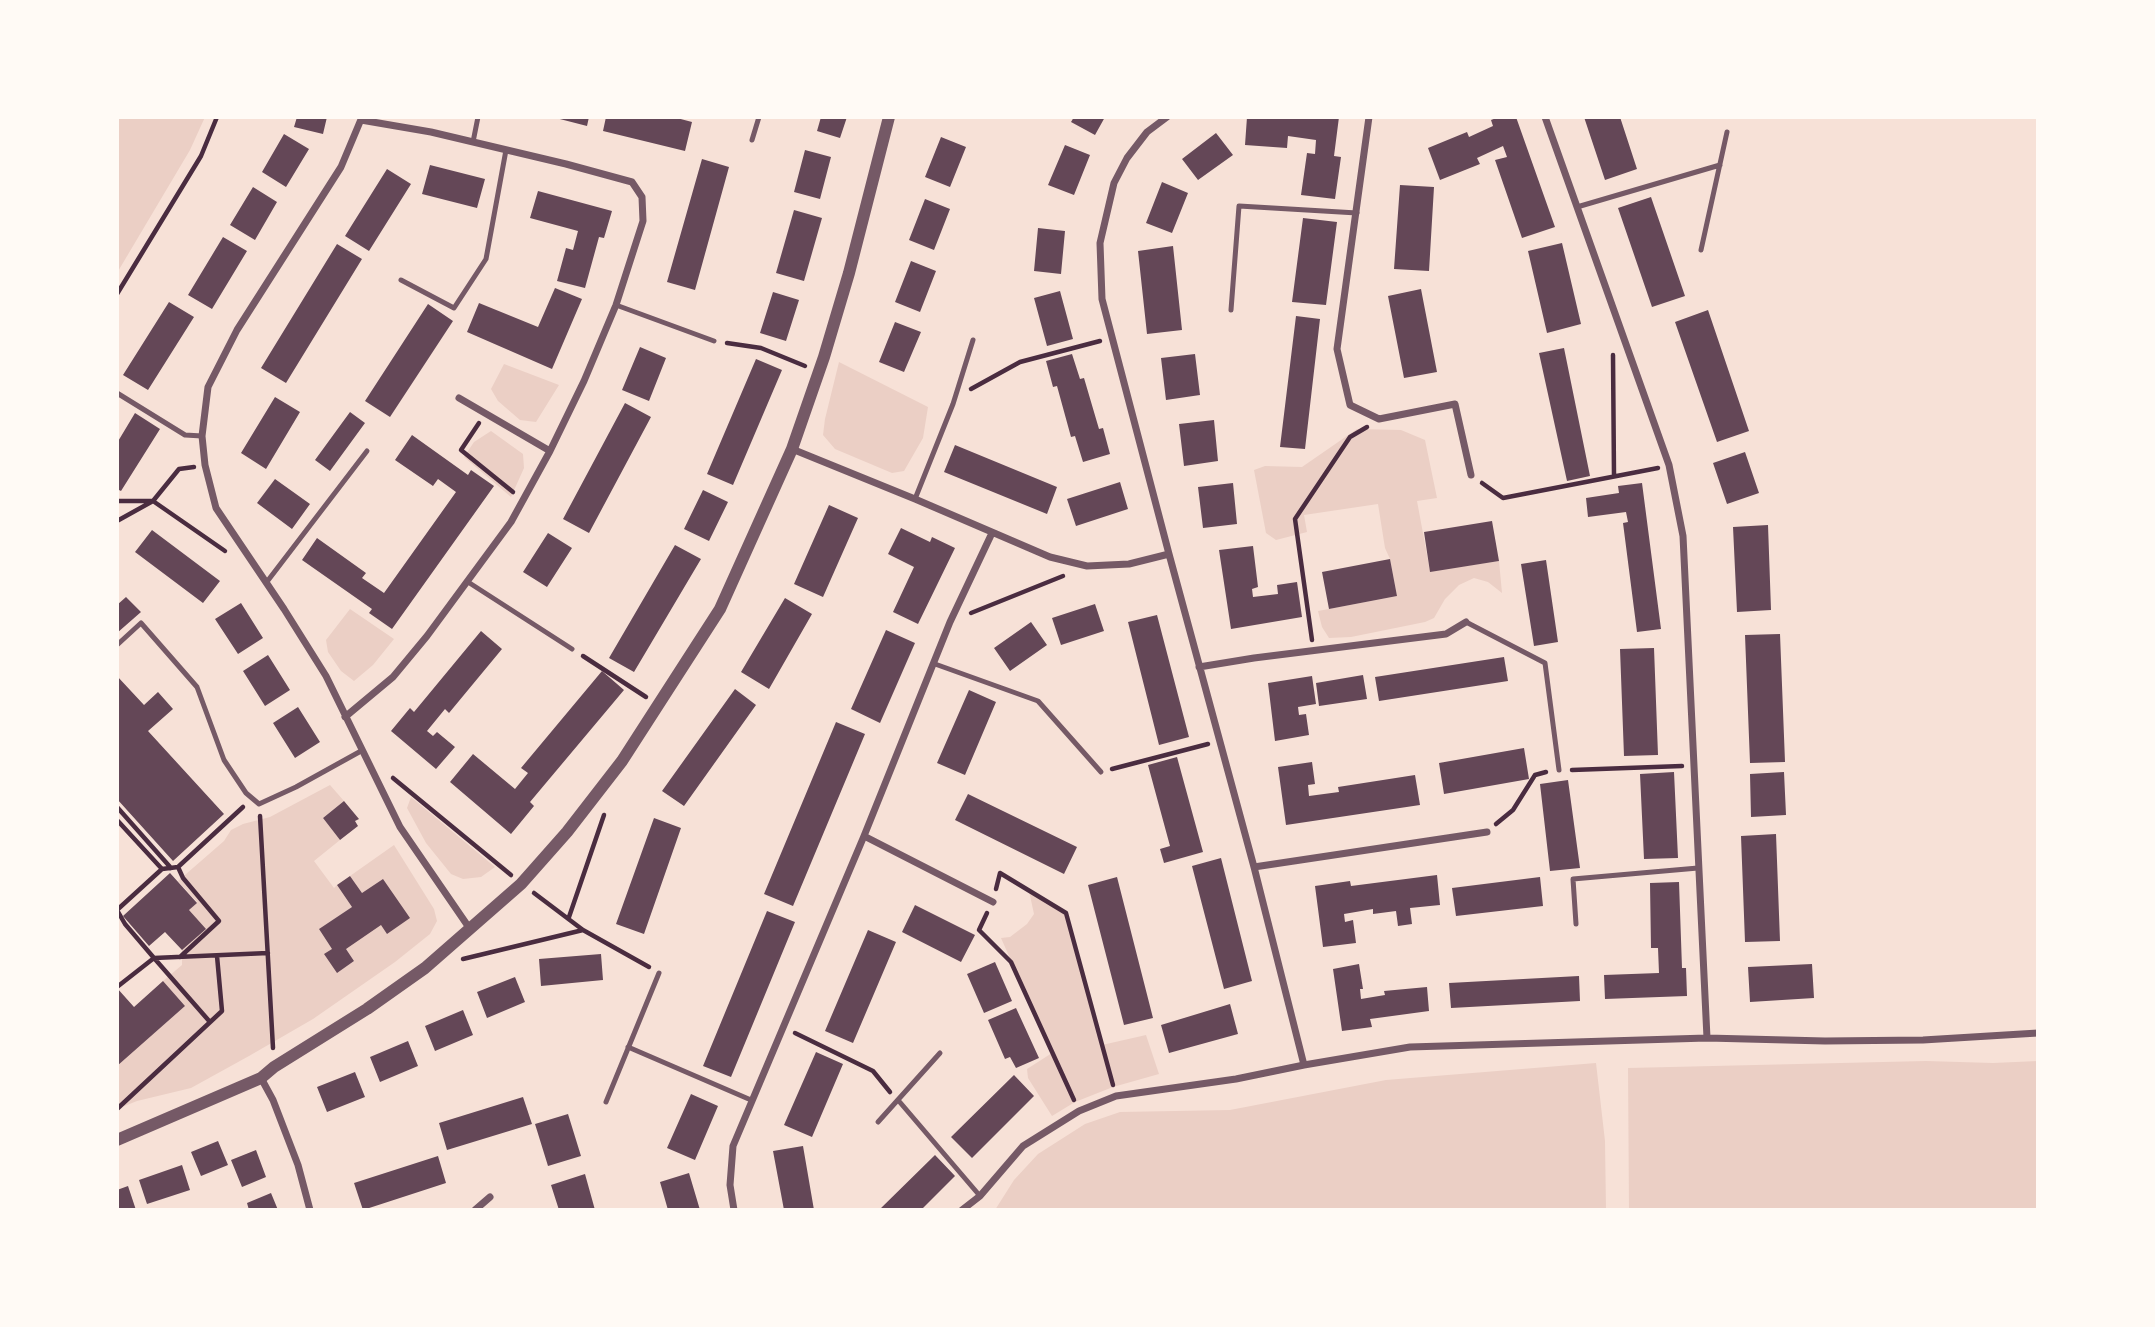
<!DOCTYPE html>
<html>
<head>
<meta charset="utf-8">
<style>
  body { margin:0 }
  #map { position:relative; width:2155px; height:1327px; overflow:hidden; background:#f7e1d7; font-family:Roboto,sans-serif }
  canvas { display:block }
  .frame { position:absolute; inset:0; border:119px solid #fffaf5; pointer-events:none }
</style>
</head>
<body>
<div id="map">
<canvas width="2155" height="1327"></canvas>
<div class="frame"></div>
</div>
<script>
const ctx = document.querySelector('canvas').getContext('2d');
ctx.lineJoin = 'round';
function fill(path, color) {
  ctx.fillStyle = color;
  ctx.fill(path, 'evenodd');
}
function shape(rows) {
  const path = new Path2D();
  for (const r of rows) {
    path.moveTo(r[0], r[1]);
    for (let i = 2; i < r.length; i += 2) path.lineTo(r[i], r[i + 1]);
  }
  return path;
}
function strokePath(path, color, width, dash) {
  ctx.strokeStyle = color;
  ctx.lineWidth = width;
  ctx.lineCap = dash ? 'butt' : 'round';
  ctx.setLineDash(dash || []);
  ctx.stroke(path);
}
fill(shape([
  [117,117,205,117,190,150,117,273],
  [839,362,928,407,923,438,904,471,892,473,835,449,823,435,825,419],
  [504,364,559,385,536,422,520,420,498,401,491,389],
  [1357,429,1401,430,1425,440,1437,498,1417,501,1430,571,1499,561,1502,593,1488,582,1474,578,1459,585,1445,599,1434,618,1425,622,1351,637,1329,638,1322,627,1318,611,1397,596,1390,559,1385,548,1378,504,1304,515,1307,532,1276,540,1266,533,1254,470,1265,466,1302,467],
  [491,431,523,454,524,468,511,497,464,457,474,442],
  [350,609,394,639,373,665,354,681,341,671,328,652,326,640],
  [330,785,344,801,323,818,340,840,314,861,334,888,337,885,352,907,319,929,332,949,337,972,354,961,346,949,362,893,350,876,394,845,434,909,437,921,430,934,395,962,313,1019,249,1056,191,1088,137,1101,117,1109,117,1064,185,1006,163,981,182,965,182,950,205,929,189,910,197,902,178,881,224,841,231,830,243,824,270,817],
  [411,797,495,867,481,877,463,879,451,874,426,843,407,808],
  [1029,891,1066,913,1102,1045,1146,1035,1159,1074,1113,1087,1075,1102,1052,1116,1028,1078,1027,1069,1052,1053,1001,938,1010,937,1027,924,1034,914],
  [1926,1061,1993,1063,2038,1061,2038,1210,1629,1210,1628,1068],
  [1596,1063,1605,1141,1606,1210,995,1210,1014,1180,1038,1154,1085,1124,1120,1112,1230,1110,1386,1080]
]), '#ebcfc5');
fill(shape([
  [297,117,327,117,323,134,294,127],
  [552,117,589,117,587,126],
  [606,117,673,117,692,122,685,151,603,131],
  [821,117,847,117,840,138,817,131],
  [1074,117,1105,117,1095,135,1071,122],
  [1247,117,1339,117,1334,156,1341,157,1335,199,1301,195,1307,153,1315,154,1316,140,1288,136,1287,148,1245,145],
  [1499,117,1516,117,1555,227,1522,238,1495,160,1507,157,1503,146,1477,158,1480,164,1440,180,1428,148,1467,132,1469,137,1493,126,1491,120],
  [1584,117,1620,117,1637,169,1605,180],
  [1216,133,1233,155,1198,180,1182,159],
  [284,134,309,149,286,187,262,172],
  [941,137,966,147,950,187,925,177],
  [1065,145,1090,155,1074,195,1048,185],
  [805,150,831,157,820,199,794,192],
  [702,159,729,167,695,290,667,282],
  [430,165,485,179,477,208,422,194],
  [387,169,411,184,369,251,345,236],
  [1162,182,1188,193,1172,233,1146,223],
  [1400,185,1434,187,1429,271,1394,269],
  [253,187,277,202,255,240,230,225],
  [538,191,612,211,604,238,599,237,585,288,557,281,566,248,573,250,578,231,530,218],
  [1651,197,1685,296,1652,307,1618,208],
  [925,199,950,209,934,250,909,240],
  [794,210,822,218,804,281,776,273],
  [1303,218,1337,222,1326,305,1292,302],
  [1038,228,1065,231,1061,274,1034,271],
  [223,237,247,251,212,309,188,295],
  [1562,243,1581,324,1547,333,1528,251],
  [337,244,362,259,286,383,261,368],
  [1173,246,1182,330,1147,334,1138,251],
  [911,261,936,271,920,312,895,302],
  [555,288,582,299,552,369,467,332,479,303,538,327],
  [1421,289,1437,372,1404,378,1388,296],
  [1060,291,1073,339,1047,346,1034,298],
  [773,292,799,300,786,341,760,333],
  [169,302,194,317,148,390,123,375],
  [428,304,453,321,390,417,365,401],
  [1708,310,1749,431,1717,442,1675,322],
  [1296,316,1320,319,1305,449,1280,447],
  [895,322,921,332,904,372,879,362],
  [640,347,666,358,649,401,622,390],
  [1564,348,1590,476,1567,481,1539,353],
  [1072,354,1080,379,1084,378,1099,429,1103,428,1110,454,1083,462,1075,436,1071,437,1057,386,1053,387,1046,361],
  [1195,354,1200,395,1166,400,1161,358],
  [756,359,782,370,733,485,707,474],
  [275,397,300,412,266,469,241,453],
  [625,403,651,417,589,533,563,519],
  [350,412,365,423,330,471,315,460],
  [135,413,160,429,121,491,117,489,117,443],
  [1214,420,1218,461,1184,466,1179,424],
  [412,435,468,475,471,470,494,486,392,629,369,613,372,609,302,560,317,538,366,573,362,578,384,593,456,492,438,479,433,486,395,460],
  [955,445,1057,487,1047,514,944,472],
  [1745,452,1759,493,1727,504,1713,463],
  [275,479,310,504,292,529,257,503],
  [1120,482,1128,509,1076,526,1067,499],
  [1233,483,1237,524,1203,528,1198,487],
  [1642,483,1661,629,1637,632,1623,523,1628,522,1626,512,1588,517,1586,498,1619,493,1618,486],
  [703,490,728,502,709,541,684,529],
  [829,505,858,518,823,597,794,584],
  [1492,521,1499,561,1430,572,1424,532],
  [1768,525,1771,610,1737,612,1733,527],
  [901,528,930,542,932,537,955,548,918,624,893,612,914,567,888,554],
  [152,530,220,581,203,603,135,552],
  [548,533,572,548,547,587,523,572],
  [675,545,701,559,634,672,609,658],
  [1253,546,1258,587,1252,589,1253,597,1278,594,1277,585,1297,582,1302,617,1231,629,1219,550],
  [1390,559,1397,596,1329,609,1322,572],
  [1546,560,1558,642,1534,646,1521,564],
  [126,597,141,612,117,633,117,605],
  [785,598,812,614,769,689,741,672],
  [241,603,263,638,238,654,215,619],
  [1095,604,1104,631,1061,645,1052,618],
  [1157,615,1189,737,1159,745,1128,622],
  [1031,622,1047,645,1010,671,994,648],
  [886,630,915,643,880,723,851,709],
  [481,631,502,649,449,713,445,709,427,731,433,736,437,732,455,747,436,769,391,731,410,708,414,712],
  [1780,634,1785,762,1750,763,1745,635],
  [1654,648,1658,755,1624,756,1620,649],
  [268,655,290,690,265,706,243,671],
  [1504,657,1508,681,1379,701,1375,677],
  [602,671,624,690,530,802,534,806,511,834,450,782,473,754,515,789,528,773,521,768],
  [1363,675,1367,699,1319,706,1316,683],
  [117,676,144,705,158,692,173,709,148,731,224,814,173,861,117,799],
  [1312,676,1316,704,1298,707,1299,715,1306,714,1309,735,1275,741,1268,683],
  [735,689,756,705,684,806,662,791],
  [969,690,996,702,965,775,937,763],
  [298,707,320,742,295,758,273,723],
  [836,722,865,734,793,906,764,894],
  [1524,748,1529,779,1444,794,1439,763],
  [1177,757,1203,852,1164,863,1160,849,1170,846,1148,765],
  [1312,762,1315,784,1308,785,1309,796,1339,792,1338,787,1415,775,1420,805,1286,825,1278,767],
  [1674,772,1678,858,1644,859,1640,774],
  [1784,772,1786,815,1751,817,1750,774],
  [1568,780,1580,868,1550,871,1540,784],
  [968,794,1077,847,1064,874,955,820],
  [344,801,359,819,355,821,358,826,340,840,323,818],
  [654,818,681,828,644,934,616,924],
  [1776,834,1780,941,1745,942,1741,836],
  [1221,858,1252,981,1224,989,1192,866],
  [170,873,197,903,189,910,206,929,182,950,165,932,149,946,123,916],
  [1437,875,1440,905,1410,908,1412,924,1398,926,1396,911,1373,914,1373,909,1344,914,1345,922,1353,920,1356,943,1323,947,1315,886,1350,881,1351,886],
  [350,876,362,893,383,879,410,918,387,934,381,925,346,949,354,961,337,973,324,954,332,949,319,929,352,907,337,885],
  [1117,877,1153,1018,1124,1025,1088,885],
  [1540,877,1543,906,1456,916,1452,888],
  [1679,882,1682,968,1686,968,1687,996,1605,999,1604,975,1659,973,1658,948,1651,948,1650,883],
  [915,905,975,935,961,962,902,932],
  [767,911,795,922,731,1077,703,1066],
  [868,930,896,942,853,1043,825,1031],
  [601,954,603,980,541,986,539,959],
  [995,962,1012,1001,984,1013,967,974],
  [1359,964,1363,989,1360,989,1361,999,1385,995,1384,991,1427,987,1429,1011,1370,1019,1372,1027,1342,1031,1333,969],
  [1812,964,1814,998,1750,1002,1748,967],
  [1579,976,1580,1001,1451,1008,1449,983],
  [515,977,525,1002,487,1018,477,992],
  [163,981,185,1006,117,1066,117,988,134,1007],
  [1230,1004,1238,1034,1169,1053,1161,1025],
  [1016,1008,1039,1058,1016,1068,1010,1057,1005,1059,988,1020],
  [463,1010,473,1035,435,1051,425,1026],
  [408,1041,418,1066,380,1082,370,1057],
  [816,1052,843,1064,812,1137,784,1125],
  [355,1072,365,1097,327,1112,317,1087],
  [1014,1075,1034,1096,972,1158,951,1137],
  [691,1094,718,1106,695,1160,667,1148],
  [523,1097,532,1124,447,1150,439,1123],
  [568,1114,581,1156,548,1166,535,1124],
  [218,1141,228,1165,201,1176,191,1152],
  [803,1146,814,1210,784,1210,773,1151],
  [256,1150,266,1177,242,1187,231,1160],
  [935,1155,955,1176,921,1210,879,1210],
  [438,1156,446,1183,363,1210,354,1183],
  [182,1165,190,1190,147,1204,139,1180],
  [689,1173,700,1210,668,1210,660,1182],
  [585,1174,595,1210,559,1210,551,1185],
  [128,1186,136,1210,117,1210,117,1190],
  [271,1193,278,1210,249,1210,247,1203]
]), '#644757');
strokePath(shape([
  [117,294,201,156,217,117],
  [727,343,761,348,805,366],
  [1613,355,1614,476],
  [971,389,1020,362,1100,341],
  [479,423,461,450,513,492],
  [1482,483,1503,498,1658,468],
  [117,501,153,501,179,469,194,467],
  [117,521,153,501,225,551],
  [971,613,1063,576],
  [1312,640,1295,519,1350,437,1367,427],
  [583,656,646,697],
  [1112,769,1208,744],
  [1572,770,1682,766],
  [393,778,511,875],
  [117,807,171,868],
  [260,816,273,1048],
  [117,820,162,869,117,910,125,924,154,958,268,953],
  [1496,824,1513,810,1535,775,1546,772],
  [178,867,183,878,219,921,180,957],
  [162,869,178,867,243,807],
  [996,889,1000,873,1066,913,1113,1085],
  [987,913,979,930,1011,962,1074,1100],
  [569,917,604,815],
  [583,930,649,967],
  [463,959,583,930,534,893],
  [117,987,154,958,210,1022],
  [795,1033,873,1071,890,1092],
  [117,1109,222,1011,217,956]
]), '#4a2c40', 4.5);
strokePath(shape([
  [752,140,759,117],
  [473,142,478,117],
  [1577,207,1720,165],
  [1701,250,1727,132],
  [401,280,454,308,486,259,506,150],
  [616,305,714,341],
  [1231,310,1239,206,1357,213],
  [117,393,185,435,202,436],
  [915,499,953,404,973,340],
  [468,582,572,649],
  [266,583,367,451],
  [1466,622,1545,663,1559,770],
  [117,645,141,623,197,687,224,760,246,793,259,804,296,787,361,751],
  [935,664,1038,701,1101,772],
  [1576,924,1573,879,1698,868],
  [628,1047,751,1100],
  [898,1100,980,1196],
  [606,1102,659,973],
  [878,1122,940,1053]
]), '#755966', 5);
strokePath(shape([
  [362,117,341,167,237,330,208,387,202,436,205,465,216,508,284,609,326,676,400,827,470,929],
  [1167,117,1147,132,1127,158,1114,183,1100,243,1102,299,1169,554,1254,867,1304,1065],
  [1369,117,1337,349,1350,405,1379,419,1455,404,1471,475],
  [1545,117,1669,465,1683,536,1707,1038],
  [459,398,550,451],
  [792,449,915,499,1050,557,1087,566,1129,564,1169,554],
  [1199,667,1254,658,1446,634,1466,622],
  [345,717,393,677,427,636,511,522,550,451,584,381,616,305,643,221,642,197,632,182,566,164,431,132,361,120],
  [864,836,993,902],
  [1254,867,1487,832],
  [261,1078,273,1100,298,1165,310,1210],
  [475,1210,490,1197],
  [734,1210,730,1185,733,1146,864,836,950,622,992,533],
  [962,1210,980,1196,1023,1146,1079,1111,1116,1096,1236,1079,1304,1065,1410,1047,1707,1038,1825,1041,1923,1040,2038,1033]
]), '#755966', 7);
strokePath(shape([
  [117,1140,261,1078,274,1067,367,1009,425,968,521,884,567,832,622,761,720,609,792,449,824,357,849,273,889,117]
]), '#755966', 12);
</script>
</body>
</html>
